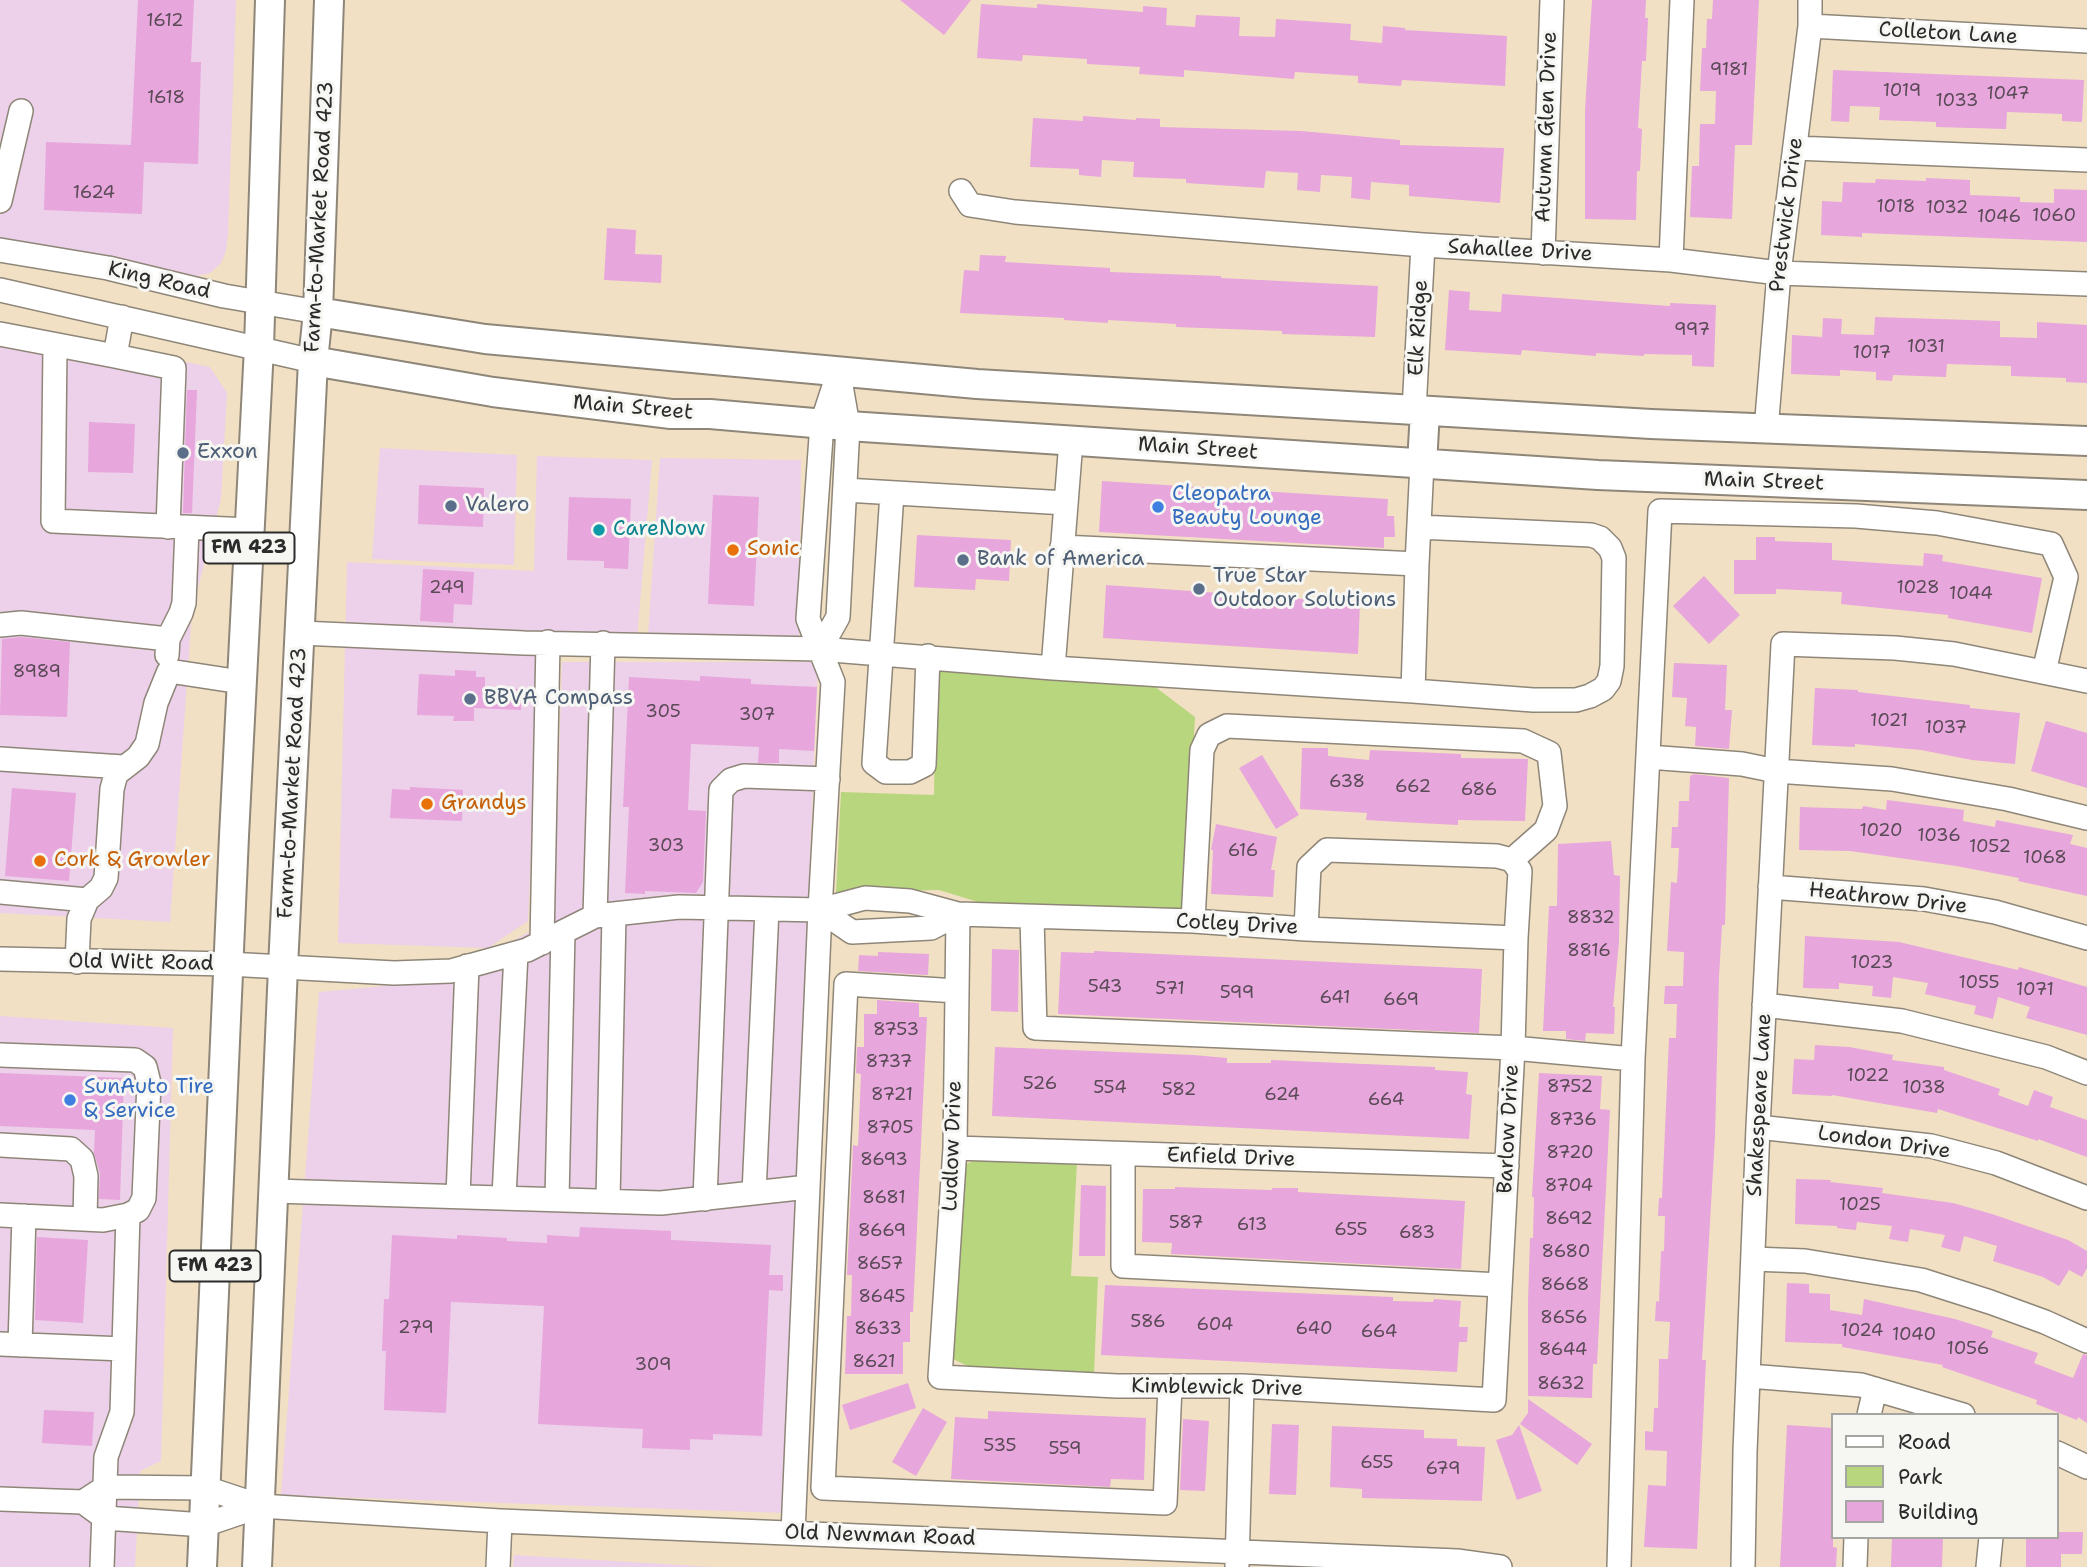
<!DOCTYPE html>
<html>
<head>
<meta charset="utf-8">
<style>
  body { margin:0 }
  #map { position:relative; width:2087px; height:1567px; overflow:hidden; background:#f2e0c4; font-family:"Shantell Sans",sans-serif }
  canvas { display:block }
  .legend { position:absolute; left:1831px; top:1413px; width:228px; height:126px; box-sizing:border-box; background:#f6f6f2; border:2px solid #a5a5a2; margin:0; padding:9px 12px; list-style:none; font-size:21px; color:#2b2b2b }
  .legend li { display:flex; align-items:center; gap:14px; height:35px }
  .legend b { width:35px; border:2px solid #a5a5a2 }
</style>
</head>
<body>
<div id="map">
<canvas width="2087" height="1567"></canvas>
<ul class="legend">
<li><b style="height:9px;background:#fff"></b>Road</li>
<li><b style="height:19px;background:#b8d67d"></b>Park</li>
<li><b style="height:19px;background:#e7a6dc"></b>Building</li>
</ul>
</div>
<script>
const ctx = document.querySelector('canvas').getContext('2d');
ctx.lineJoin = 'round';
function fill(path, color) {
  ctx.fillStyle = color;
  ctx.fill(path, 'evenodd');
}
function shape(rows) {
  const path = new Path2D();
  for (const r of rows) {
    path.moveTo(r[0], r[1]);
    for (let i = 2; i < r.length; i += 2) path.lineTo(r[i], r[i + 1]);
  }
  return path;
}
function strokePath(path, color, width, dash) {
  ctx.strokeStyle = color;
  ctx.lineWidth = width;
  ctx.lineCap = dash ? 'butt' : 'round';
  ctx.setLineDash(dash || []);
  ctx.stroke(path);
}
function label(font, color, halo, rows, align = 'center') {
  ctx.font = font + ' "Shantell Sans",sans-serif';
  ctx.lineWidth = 6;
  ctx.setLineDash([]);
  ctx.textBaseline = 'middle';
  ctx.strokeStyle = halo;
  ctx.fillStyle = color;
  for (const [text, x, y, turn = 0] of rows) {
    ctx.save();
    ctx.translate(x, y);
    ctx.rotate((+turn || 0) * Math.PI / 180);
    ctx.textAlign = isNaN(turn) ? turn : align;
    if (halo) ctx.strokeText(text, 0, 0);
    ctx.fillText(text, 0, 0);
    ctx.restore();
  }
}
fill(shape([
  [0,0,236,0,228,235,226,251,221,263,210,273,197,276,0,239],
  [0,324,210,367,227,393,221,499,192,611,170,922,0,913],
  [380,448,517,455,514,565,372,559],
  [537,456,652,460,637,638,540,634,528,921,488,948,338,943,347,562,534,571],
  [660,458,801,460,799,637,648,635],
  [562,662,818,662,783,1513,281,1495,319,992,440,981,554,918],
  [0,1016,173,1028,161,1461,140,1471,135,1567,0,1567],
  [514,1555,714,1567,513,1567]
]), '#edd0e9');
fill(shape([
  [936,669,1154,686,1195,717,1184,913,991,906,939,890,836,892,841,792,934,795],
  [976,1160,1077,1162,1071,1276,1098,1277,1094,1374,974,1369,953,1359,966,1164]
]), '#b8d67d');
fill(shape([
  [138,0,194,0,191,62,201,62,198,164,144,162,142,214,44,210,46,142,131,145],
  [900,0,971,0,944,35],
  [1592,0,1646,0,1645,18,1648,18,1646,61,1642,61,1638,128,1642,129,1640,171,1637,171,1636,220,1585,219,1585,110],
  [1713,0,1759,0,1752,145,1735,145,1732,219,1690,217,1692,166,1699,166,1700,124,1715,124,1716,91,1700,91,1702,48,1706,48,1707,19,1712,19],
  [981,4,1037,8,1037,4,1143,12,1143,6,1167,8,1166,25,1195,27,1196,15,1240,17,1239,36,1275,37,1276,19,1351,24,1350,40,1382,43,1383,26,1405,28,1405,30,1507,36,1505,86,1402,80,1401,86,1358,83,1358,76,1295,72,1294,79,1184,70,1184,77,1139,74,1140,67,1087,64,1087,59,1023,55,1022,61,977,58],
  [1833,70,2084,80,2082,122,2062,121,2062,114,2007,112,2006,129,1936,127,1936,122,1879,120,1880,107,1850,106,1849,122,1831,121],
  [1083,116,1136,120,1136,118,1160,119,1160,127,1301,131,1400,140,1400,145,1504,148,1500,203,1409,196,1409,185,1371,182,1370,200,1351,198,1352,177,1321,175,1320,192,1297,190,1298,173,1266,171,1264,188,1186,183,1186,179,1133,177,1134,162,1102,160,1101,177,1079,175,1079,169,1030,167,1033,118,1083,121],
  [1926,178,1970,180,1970,195,2020,197,2020,202,2054,203,2054,189,2087,190,2087,242,1862,233,1862,237,1821,235,1822,201,1842,202,1843,182,1875,183,1876,179,1926,181],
  [607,228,636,230,635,254,662,255,661,283,604,280],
  [980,255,1006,256,1005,262,1110,268,1110,272,1221,276,1221,278,1378,286,1375,337,1282,334,1282,331,1176,327,1176,324,1108,320,1108,323,1064,320,1064,318,960,313,964,270,979,271],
  [1449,290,1470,292,1469,310,1501,312,1502,294,1670,306,1670,303,1716,305,1714,367,1692,366,1692,355,1644,354,1644,356,1596,353,1596,356,1522,350,1521,355,1445,350],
  [1875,317,2000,321,2000,337,2037,338,2037,322,2087,325,2087,383,2066,382,2066,378,2011,376,2011,366,1947,364,1946,377,1893,375,1892,381,1876,380,1876,372,1840,370,1840,376,1791,374,1792,335,1822,337,1823,318,1842,319,1841,334,1874,335],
  [187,390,197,390,192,513,183,513],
  [89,422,135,424,133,473,88,472],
  [1102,481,1388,499,1387,516,1394,516,1395,537,1384,537,1384,548,1099,532],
  [419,485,484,488,483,527,418,524],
  [713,495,759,497,754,606,708,604],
  [569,497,631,499,628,569,604,568,604,561,567,560],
  [917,535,1011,540,1009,581,976,579,975,590,914,587],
  [1756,537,1775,537,1775,541,1832,543,1832,560,1923,566,1924,553,1943,555,1942,561,2042,578,2032,633,1948,618,1948,615,1841,604,1842,592,1776,589,1776,594,1734,594,1734,560,1756,560],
  [423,569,474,572,472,605,454,604,453,623,420,621],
  [1704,576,1740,615,1709,644,1673,606],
  [1106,585,1360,603,1358,654,1103,638],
  [21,637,70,642,67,717,0,715,2,639],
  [1674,663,1727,665,1725,710,1732,710,1729,749,1695,746,1696,727,1685,726,1687,698,1672,697],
  [455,670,476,671,476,677,485,677,485,688,522,689,521,710,474,708,474,721,453,721,454,716,417,715,419,674,455,676],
  [700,676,751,679,751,684,817,687,814,751,779,749,779,763,758,763,759,747,691,744,688,810,706,811,703,882,696,893,645,891,645,894,625,893,629,807,623,807,629,677,700,681],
  [1815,688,1858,690,1858,692,1970,705,1970,708,2020,713,2015,764,1972,760,1921,750,1855,744,1855,747,1812,745],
  [2046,721,2087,733,2087,788,2031,771],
  [1302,748,1328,748,1328,756,1369,760,1370,750,1461,754,1461,758,1528,759,1525,821,1458,820,1458,825,1400,822,1366,820,1367,813,1300,809],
  [1262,755,1299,815,1276,829,1239,768],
  [1694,774,1729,778,1725,925,1722,925,1719,977,1715,1136,1702,1360,1706,1360,1697,1549,1644,1547,1648,1485,1666,1486,1667,1451,1645,1450,1645,1431,1653,1432,1654,1408,1658,1408,1659,1359,1668,1359,1670,1322,1655,1321,1656,1301,1659,1302,1661,1251,1664,1251,1665,1216,1658,1216,1659,1198,1662,1198,1669,1038,1676,1038,1677,1004,1664,1004,1665,986,1683,986,1684,952,1667,951,1671,882,1677,883,1679,848,1671,848,1672,827,1678,827,1679,801,1689,801,1690,776],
  [410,787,463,790,462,821,390,818,392,789,410,790],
  [12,788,76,793,69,881,5,876],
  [1887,800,1964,810,1963,821,1995,827,1996,820,2073,835,2070,844,2087,848,2087,896,2018,881,2019,878,1956,866,1850,851,1799,850,1800,807,1862,809,1863,806,1886,810],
  [1216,824,1277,837,1271,870,1275,870,1273,897,1211,894,1213,850,1211,850],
  [1611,841,1614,875,1620,876,1619,942,1613,1007,1615,1007,1614,1034,1586,1033,1585,1041,1566,1039,1566,1031,1543,1031,1549,906,1557,906,1558,844],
  [1805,936,1899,942,2018,970,2019,967,2087,987,2087,1035,2026,1018,2030,1007,1998,997,1993,1019,1974,1014,1976,1006,1925,994,1928,983,1893,977,1891,998,1872,996,1873,986,1839,983,1839,989,1803,988],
  [992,949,1019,950,1018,1012,991,1011],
  [1094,951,1482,969,1479,1033,1058,1014,1061,952,1094,953],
  [878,952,929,954,928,975,858,971,859,955,878,956],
  [877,1000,919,1003,919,1017,927,1017,913,1312,910,1312,910,1342,903,1342,903,1374,845,1374,847,1316,851,1316,852,1275,847,1275,853,1145,858,1146,861,1074,856,1073,857,1047,864,1047,864,1014,877,1014],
  [1815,1045,1849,1047,1893,1055,1892,1060,1944,1067,1944,1070,2000,1089,1998,1095,2028,1106,2034,1090,2053,1097,2050,1107,2087,1120,2087,1157,2038,1139,2038,1141,1938,1109,1937,1113,1832,1095,1832,1096,1792,1094,1794,1059,1814,1060],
  [995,1047,1193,1055,1227,1058,1227,1063,1271,1063,1271,1060,1435,1067,1435,1070,1468,1072,1466,1094,1472,1095,1469,1139,992,1116],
  [0,1073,124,1078,120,1200,99,1199,100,1173,94,1153,95,1130,0,1126],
  [1539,1073,1602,1076,1600,1109,1610,1110,1597,1364,1593,1364,1592,1398,1528,1396,1528,1302,1530,1238,1533,1238,1534,1197,1532,1197],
  [1796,1179,1831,1180,1830,1182,1883,1188,1882,1193,1953,1203,1992,1214,2068,1240,2087,1251,2087,1268,2082,1277,2069,1270,2059,1286,2043,1277,1993,1261,1997,1246,1964,1236,1960,1252,1941,1247,1945,1235,1910,1229,1908,1242,1889,1239,1892,1226,1857,1222,1856,1230,1837,1228,1837,1226,1795,1224],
  [1081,1185,1106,1186,1105,1256,1079,1256],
  [1175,1187,1272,1190,1272,1188,1298,1188,1298,1192,1465,1201,1461,1269,1171,1254,1172,1243,1142,1242,1143,1189,1175,1189],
  [580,1227,671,1231,671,1240,771,1245,769,1275,783,1275,783,1291,769,1290,762,1436,713,1434,713,1440,690,1439,690,1450,642,1448,643,1429,538,1424,544,1306,451,1302,446,1413,384,1410,386,1351,382,1351,384,1299,389,1299,392,1235,457,1239,457,1235,507,1238,507,1241,547,1243,547,1235,579,1237],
  [37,1237,88,1240,83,1323,35,1320],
  [1787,1283,1809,1284,1809,1293,1830,1294,1830,1310,1862,1315,1864,1299,1955,1319,1993,1331,1991,1337,2038,1353,2034,1363,2073,1378,2083,1354,2087,1355,2087,1423,2078,1417,2077,1420,2036,1404,2037,1400,1942,1367,1943,1365,1842,1347,1842,1344,1785,1342],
  [1105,1285,1393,1297,1393,1301,1433,1302,1434,1299,1461,1301,1459,1327,1468,1327,1467,1342,1459,1342,1457,1372,1101,1355],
  [908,1383,916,1408,850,1430,842,1405],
  [1528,1399,1592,1444,1577,1465,1520,1424,1528,1413],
  [923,1408,947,1422,916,1476,892,1462],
  [44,1410,94,1412,92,1446,42,1443],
  [988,1411,1146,1418,1144,1480,1111,1479,1110,1487,951,1479,955,1417,988,1419],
  [1183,1419,1209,1421,1205,1491,1180,1490],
  [1272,1424,1299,1425,1296,1495,1269,1494],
  [1519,1425,1542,1491,1517,1500,1496,1440,1512,1435],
  [1787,1425,1833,1428,1833,1547,1837,1548,1836,1567,1780,1567],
  [1332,1426,1424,1430,1424,1438,1457,1439,1457,1446,1485,1447,1482,1501,1362,1498,1362,1489,1330,1487],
  [2057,1532,2083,1532,2082,1554,2061,1554,2061,1567,2026,1567,2026,1537,2057,1537],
  [1892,1537,1943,1537,1942,1567,1891,1567]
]), '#e7a6dc');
const minor = shape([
  [1810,26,2087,41],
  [1795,148,2087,160],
  [961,191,970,205,1015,212,1423,245,1671,260,1779,273,2087,284],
  [0,201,21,111],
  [0,250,108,268,224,296,318,312],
  [1543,253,1552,0],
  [1671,260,1682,0],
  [0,290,313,361],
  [0,334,115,356,122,317],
  [55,346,53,521,249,530],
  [115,356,174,368,168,527],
  [1414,410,1423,245],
  [1766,430,1779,273,1810,26,1810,0],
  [845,490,1066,503],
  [892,493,874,763,886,772,910,772,924,765,928,656],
  [1062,547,1417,564,1422,464],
  [0,625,21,623,168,639],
  [301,633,524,643,820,649,1053,668,1071,441],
  [820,649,838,617,848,426,839,374],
  [167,655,168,639,181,613,184,603,187,528],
  [1053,668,1413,691,1417,564],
  [1413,691,1533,700,1576,700,1590,696,1603,689,1609,681,1612,666,1614,558,1610,548,1600,538,1591,535,1419,527],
  [1648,757,1742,764,1776,771,1892,779,2008,799,2087,818],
  [0,759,123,767],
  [1770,887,1924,899,1995,912,2087,938],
  [0,892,87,900],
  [820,910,852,932,931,928,958,914],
  [958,914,955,1148,940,1377,1117,1386,1242,1386,1494,1400,1513,1048,1516,938,1520,871,1512,860],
  [595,916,603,643],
  [1032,917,1035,1028,1513,1048,1633,1059],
  [1193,921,1202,750,1209,735,1227,726,1523,741,1549,753,1555,806,1546,830,1512,860],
  [1306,929,1309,867,1327,850,1497,856,1512,860],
  [542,943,548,642],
  [0,959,228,964,394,973,451,971,527,950,595,916,679,907,820,910,865,898,910,901,958,914,1193,921,1306,929,1516,938],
  [77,962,79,919,87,900,101,888,106,878,112,789,116,774,138,757,147,744,156,703,169,671,241,682],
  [957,991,846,984,823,1488,1165,1503,1170,1386],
  [1764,1005,1902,1021,2046,1057,2087,1073],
  [0,1055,135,1060,145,1067,149,1083,144,1198,138,1210,128,1215,103,1220,0,1215],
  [1758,1127,1931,1146,1996,1163,2087,1198],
  [0,1145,71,1149,82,1159,86,1176,85,1219],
  [955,1148,1507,1166],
  [1123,1154,1123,1266,1500,1285],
  [274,1191,661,1203,808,1187],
  [754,1193,767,909],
  [458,1196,467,966],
  [504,1197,516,953],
  [557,1199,563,932],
  [705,1199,721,790,731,780,744,776,828,779],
  [608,1201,614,914],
  [1753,1259,1805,1261,1921,1280,1990,1302,2045,1322,2087,1341],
  [0,1344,124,1349],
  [20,1345,24,1216],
  [1749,1376,1861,1385,1963,1415],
  [1869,1415,1875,1389],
  [2057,1453,2087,1467],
  [0,1499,83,1502,105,1518,204,1525,260,1506],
  [83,1502,106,1487,206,1488,260,1506,500,1521,1457,1561,1500,1567],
  [793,1533,820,910,833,682,808,619,822,423,839,371],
  [1237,1565,1242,1386],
  [102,1567,106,1457,122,1412,128,1215],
  [498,1567,500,1521],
  [1619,1567,1633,1059,1660,511,1856,516,1937,523,2051,544,2066,577,2044,672],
  [1743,1567,1745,1452,1758,1127,1783,644,1895,648,1954,654,2087,681],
  [1855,1567,1856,1537],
  [1988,1567,1991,1537]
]);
const major = shape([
  [318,312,485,339,977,384,1651,424,2087,441],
  [313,361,493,392,671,414,710,414,848,426,1598,475,2087,495],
  [1422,464,1425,411],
  [202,1567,234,836,259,347,270,0],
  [257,1567,283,967,313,361,318,312,329,0]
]);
strokePath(minor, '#8e8678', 26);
strokePath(major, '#8e8678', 32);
strokePath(minor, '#fff', 23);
strokePath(major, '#fff', 28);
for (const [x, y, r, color] of [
  [183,453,7,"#5c6f8a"],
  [451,506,7,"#5c6f8a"],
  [1158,507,7,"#3f7fe0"],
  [599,530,7,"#0f9aa8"],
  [733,550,7,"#e8710a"],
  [963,560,7,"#5c6f8a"],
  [1199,589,7,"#5c6f8a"],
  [470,699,7,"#5c6f8a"],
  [427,804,7,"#e8710a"],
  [40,861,7,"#e8710a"],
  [70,1100,7,"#3f7fe0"]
]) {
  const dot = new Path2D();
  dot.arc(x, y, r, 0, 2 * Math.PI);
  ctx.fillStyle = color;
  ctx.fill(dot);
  strokePath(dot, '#f6f6f2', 2.5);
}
label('18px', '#5a4a57', null, [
  ["1612",165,21],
  ["9181",1729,70],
  ["1019",1902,91],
  ["1047",2008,94],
  ["1618",166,98],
  ["1033",1957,101],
  ["1624",94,193],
  ["1018",1896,207],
  ["1032",1947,208],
  ["1060",2054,216],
  ["1046",1999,217],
  ["997",1692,330],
  ["1031",1926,347],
  ["1017",1872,353],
  ["249",447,588],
  ["1028",1918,588],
  ["1044",1971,594],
  ["8989",37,672],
  ["305",663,712],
  ["307",757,715],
  ["1021",1889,721],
  ["1037",1946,728],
  ["638",1347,782],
  ["662",1413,787],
  ["686",1479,790],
  ["1020",1881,831],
  ["1036",1939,836],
  ["303",666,846],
  ["1052",1990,847],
  ["616",1243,851],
  ["1068",2045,858],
  ["8832",1591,918],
  ["8816",1589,951],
  ["1023",1872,963],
  ["1055",1979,983],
  ["543",1105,987],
  ["571",1170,989],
  ["1071",2035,990],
  ["599",1237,993],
  ["641",1335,998],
  ["669",1401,1000],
  ["8753",896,1030],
  ["8737",889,1062],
  ["1022",1868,1076],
  ["526",1040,1084],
  ["8752",1570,1087],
  ["554",1110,1088],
  ["1038",1924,1088],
  ["582",1179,1090],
  ["8721",892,1095],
  ["624",1282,1095],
  ["664",1386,1100],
  ["8736",1573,1120],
  ["8705",890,1128],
  ["8720",1570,1153],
  ["8693",884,1160],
  ["8704",1569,1186],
  ["8681",884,1198],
  ["1025",1860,1205],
  ["8692",1569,1219],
  ["587",1186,1223],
  ["613",1252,1225],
  ["655",1351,1230],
  ["8669",882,1231],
  ["683",1417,1233],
  ["8680",1566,1252],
  ["8657",880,1264],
  ["8668",1565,1285],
  ["8645",882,1297],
  ["8656",1564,1318],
  ["586",1148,1322],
  ["604",1215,1325],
  ["279",416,1328],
  ["8633",878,1329],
  ["640",1314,1329],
  ["1024",1862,1331],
  ["664",1379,1332],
  ["1040",1914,1335],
  ["1056",1968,1349],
  ["8644",1563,1350],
  ["8621",874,1362],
  ["309",653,1365],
  ["8632",1561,1384],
  ["535",1000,1446],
  ["559",1065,1449],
  ["655",1377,1463],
  ["679",1443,1469]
]);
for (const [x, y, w] of [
  [249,548,91],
  [215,1266,91]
]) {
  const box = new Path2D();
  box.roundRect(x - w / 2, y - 15.5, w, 31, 5);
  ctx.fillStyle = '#f6f6f2';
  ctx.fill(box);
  strokePath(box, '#2b2b2b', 2);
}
label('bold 19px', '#2b2b2b', null, [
  ["FM 423",249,548],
  ["FM 423",215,1266]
]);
label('21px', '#2b2b2b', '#f6f6f2', [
  ["Colleton Lane",1948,34,3],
  ["Autumn Glen Drive",1547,127,-88],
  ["Prestwick Drive",1787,215,-83],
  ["Farm-to-Market Road 423",320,217,-87],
  ["Sahallee Drive",1520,251,3],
  ["King Road",159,281,13],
  ["Elk Ridge",1419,328,-87],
  ["Main Street",633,408,5],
  ["Main Street",1198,449,4],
  ["Main Street",1764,482,2],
  ["Farm-to-Market Road 423",293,783,-87],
  ["Heathrow Drive",1888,899,6],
  ["Cotley Drive",1237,925,3],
  ["Old Witt Road",141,963,1],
  ["Shakespeare Lane",1760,1105,-87],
  ["Barlow Drive",1509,1129,-87],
  ["London Drive",1884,1143,8],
  ["Ludlow Drive",953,1146,-88],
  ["Enfield Drive",1231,1158,2],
  ["Kimblewick Drive",1217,1388,1],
  ["Old Newman Road",880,1536,2]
]);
label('21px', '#4e5e75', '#f6f6f2', [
  ["Exxon",197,453],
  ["Valero",465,506],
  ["Bank of America",977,560],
  ["True Star",1213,577],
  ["Outdoor Solutions",1213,601],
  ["BBVA Compass",484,699]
], 'left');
label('21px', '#366cbe', '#f6f6f2', [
  ["Cleopatra",1172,495],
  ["Beauty Lounge",1172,519],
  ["SunAuto Tire",84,1088],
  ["& Service",84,1112]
], 'left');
label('21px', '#0d838f', '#f6f6f2', [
  ["CareNow",613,530]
], 'left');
label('21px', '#c56008', '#f6f6f2', [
  ["Sonic",747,550],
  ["Grandys",441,804],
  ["Cork & Growler",54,861]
], 'left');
</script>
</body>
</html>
